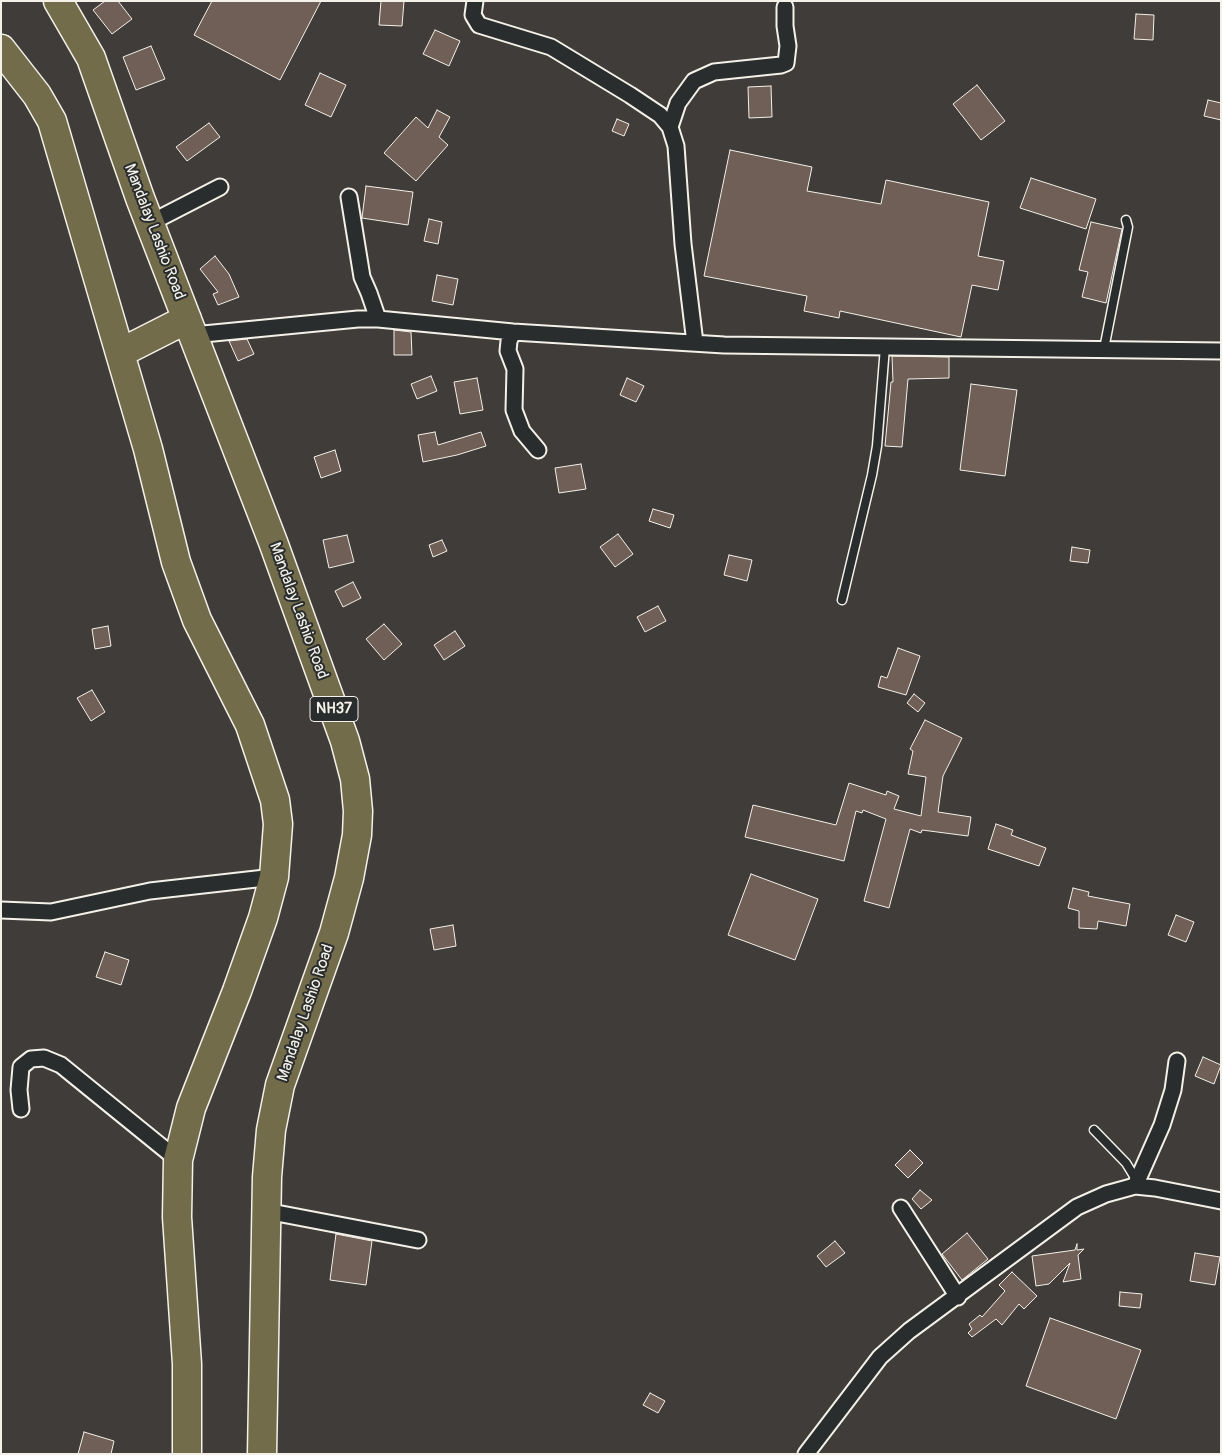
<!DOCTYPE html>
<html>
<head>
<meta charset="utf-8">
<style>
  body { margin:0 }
  #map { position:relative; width:1222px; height:1455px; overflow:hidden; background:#3f3c3a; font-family:Pangolin,sans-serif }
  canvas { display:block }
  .frame { position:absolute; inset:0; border:2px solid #f4f1e8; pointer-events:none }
</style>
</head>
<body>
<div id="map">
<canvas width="1222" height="1455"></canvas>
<div class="frame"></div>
</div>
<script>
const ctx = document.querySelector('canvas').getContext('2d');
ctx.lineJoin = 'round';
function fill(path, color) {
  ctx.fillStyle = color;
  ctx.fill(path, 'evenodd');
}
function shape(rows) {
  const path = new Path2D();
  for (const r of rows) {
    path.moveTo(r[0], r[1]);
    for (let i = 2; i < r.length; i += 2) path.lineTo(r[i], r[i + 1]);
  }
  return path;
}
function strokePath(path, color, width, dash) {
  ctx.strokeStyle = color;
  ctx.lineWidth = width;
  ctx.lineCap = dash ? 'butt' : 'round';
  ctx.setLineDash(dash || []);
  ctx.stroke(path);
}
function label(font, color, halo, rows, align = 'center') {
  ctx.font = font + ' Pangolin,sans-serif';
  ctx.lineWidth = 4;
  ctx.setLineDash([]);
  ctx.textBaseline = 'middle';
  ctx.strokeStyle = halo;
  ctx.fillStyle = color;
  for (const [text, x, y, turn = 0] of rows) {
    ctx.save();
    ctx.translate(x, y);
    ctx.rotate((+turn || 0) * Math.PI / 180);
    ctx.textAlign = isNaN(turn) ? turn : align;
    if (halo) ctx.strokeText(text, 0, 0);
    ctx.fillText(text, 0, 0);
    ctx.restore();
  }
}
const building = shape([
  [105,1,118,1,132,19,112,34,93,10,105,1],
  [212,1,321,1,280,80,194,35,212,1],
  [381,1,404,1,402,26,379,25,381,1],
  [1136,14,1154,15,1153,40,1134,39,1136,14],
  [435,30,460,41,449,66,423,54,435,30],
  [151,46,165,79,136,90,123,57,151,46],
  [320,73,346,85,331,117,305,105,320,73],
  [977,85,1005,121,981,140,953,104,977,85],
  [771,86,772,117,749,118,748,87,771,86],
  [1208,100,1221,103,1221,120,1204,116,1208,100],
  [437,110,450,117,439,137,448,145,416,181,384,153,416,117,428,128,437,110],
  [617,119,629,124,624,136,612,131,617,119],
  [209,123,220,137,187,161,176,147,209,123],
  [730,150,812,167,807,191,881,204,886,180,989,202,978,256,1004,261,998,290,972,285,961,337,840,311,839,318,804,311,807,296,704,276,730,150],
  [1031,178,1096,199,1086,229,1020,208,1031,178],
  [366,186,413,192,408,225,362,218,366,186],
  [429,219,442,222,438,244,424,241,429,219],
  [1091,222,1122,229,1106,303,1082,297,1088,272,1079,270,1091,222],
  [215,256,229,274,239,297,218,305,213,294,218,292,200,269,215,256],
  [437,275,458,279,453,305,432,301,437,275],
  [394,330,411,332,412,355,394,355,394,330],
  [247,339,254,354,238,361,229,341,247,339],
  [892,356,949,357,949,378,908,379,902,447,885,446,891,382,893,382,892,356],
  [431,376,437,391,417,399,411,384,431,376],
  [477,378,483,410,460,414,454,382,477,378],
  [627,378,644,386,636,402,620,395,627,378],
  [971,384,1017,390,1005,476,960,470,971,384],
  [435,432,438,445,481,432,486,446,457,455,423,462,418,435,435,432],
  [335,450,341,471,321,478,314,457,335,450],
  [581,464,586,489,559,493,555,468,581,464],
  [653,509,674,515,670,528,649,521,653,509],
  [618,534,633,554,615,567,600,547,618,534],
  [347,535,354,562,329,568,323,540,347,535],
  [442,540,447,551,433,557,429,545,442,540],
  [1072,547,1090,550,1088,563,1070,561,1072,547],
  [729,555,752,560,747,581,724,575,729,555],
  [353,582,361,598,343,607,335,591,353,582],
  [658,606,666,621,645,632,637,617,658,606],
  [384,624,402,644,384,660,366,639,384,624],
  [108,626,111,646,95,649,92,629,108,626],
  [455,631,465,646,444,660,434,645,455,631],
  [898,648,920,656,906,695,878,687,881,676,887,678,898,648],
  [92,690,105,712,91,721,77,698,92,690],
  [914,694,925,703,918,712,907,703,914,694],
  [925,720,962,738,943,776,938,812,971,817,968,836,922,830,921,833,910,829,889,908,864,901,886,819,863,810,862,813,856,811,844,861,745,837,753,805,836,825,849,783,886,795,887,791,899,796,894,809,921,816,926,777,908,774,913,751,910,749,925,720],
  [996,824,1013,830,1011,835,1046,848,1039,866,988,849,996,824],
  [751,874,818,899,795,960,728,935,751,874],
  [1073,888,1089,892,1088,896,1130,904,1126,926,1098,921,1097,929,1079,928,1079,911,1068,908,1073,888],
  [1176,915,1194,922,1186,942,1168,935,1176,915],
  [453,925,456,946,434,950,430,929,453,925],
  [105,952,129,960,121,985,96,977,105,952],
  [1203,1057,1221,1065,1214,1084,1195,1076,1203,1057],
  [910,1150,923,1163,908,1178,895,1165,910,1150],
  [920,1190,932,1200,921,1209,912,1199,920,1190],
  [967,1233,988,1259,962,1280,942,1254,967,1233],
  [336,1234,372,1241,366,1285,330,1280,336,1234],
  [835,1241,845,1253,826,1267,817,1256,835,1241],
  [1077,1244,1077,1250,1084,1249,1078,1255,1081,1279,1063,1282,1070,1263,1049,1284,1036,1286,1032,1256,1075,1250,1077,1244],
  [1195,1253,1220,1257,1215,1285,1190,1281,1195,1253],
  [1012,1272,1037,1296,1024,1309,1019,1304,1002,1325,996,1319,972,1337,968,1333,972,1329,969,1324,980,1315,982,1317,1005,1291,999,1285,1012,1272],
  [1120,1292,1142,1294,1140,1308,1119,1306,1120,1292],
  [1050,1318,1141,1350,1116,1419,1026,1386,1050,1318],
  [650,1393,665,1401,658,1413,643,1405,650,1393],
  [84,1432,114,1441,111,1454,78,1454,84,1432]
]);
fill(building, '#6f5f56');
strokePath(building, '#f4f1e8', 1);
const lane = shape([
  [1104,349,1128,227,1126,220],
  [842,600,872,475,877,446,885,347],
  [1094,1130,1126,1163,1137,1181]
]);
const street = shape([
  [475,1,473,15,479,25,551,47,630,95,660,115,670,127,676,146,683,244,695,343],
  [670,127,678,103,694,81,714,72,781,65,786,63,788,46,785,26,785,7],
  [349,197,362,277,369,293,378,319],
  [150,223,220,187],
  [513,332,509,341,508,351,515,369,514,410,522,431,538,450],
  [193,335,358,319,378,319,513,332,724,345,1221,351],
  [1,910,51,912,150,891,274,877],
  [21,1109,19,1090,21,1067,31,1059,44,1058,61,1065,178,1160],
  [1135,1186,1162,1125,1173,1090,1177,1061],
  [901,1208,958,1297],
  [266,1211,418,1240],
  [806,1454,880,1357,909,1331,1077,1207,1106,1194,1135,1186,1155,1188,1221,1201]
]);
const highway = shape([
  [58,1,91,58,140,198,273,542,345,741,355,779,358,811,357,835,349,878,334,933,280,1085,271,1130,267,1177,262,1454],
  [1,49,37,95,52,121,148,449,176,562,197,620,250,725,275,800,278,824,274,877,263,918,237,991,191,1108,178,1160,177,1217,187,1364,187,1454],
  [120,353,187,319]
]);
strokePath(lane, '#f4f1e8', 11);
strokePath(street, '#f4f1e8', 19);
strokePath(highway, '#f4f1e8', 31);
strokePath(lane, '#2a2d2e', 8);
strokePath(street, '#2a2d2e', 15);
strokePath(highway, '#726c4b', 28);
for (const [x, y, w] of [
  [334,709,48]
]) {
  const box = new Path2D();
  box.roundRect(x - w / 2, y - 12.5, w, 25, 4);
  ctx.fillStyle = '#2a2d2e';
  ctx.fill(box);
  strokePath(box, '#f4f1e8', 1);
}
label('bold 15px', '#f4f1e8', null, [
  ["NH37",334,709]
]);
label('16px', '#f4f1e8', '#2a2d2e', [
  ["Mandalay Lashio Road",154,232,69],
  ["Mandalay Lashio Road",298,611,70],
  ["Mandalay Lashio Road",306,1013,-71]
]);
</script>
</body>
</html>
